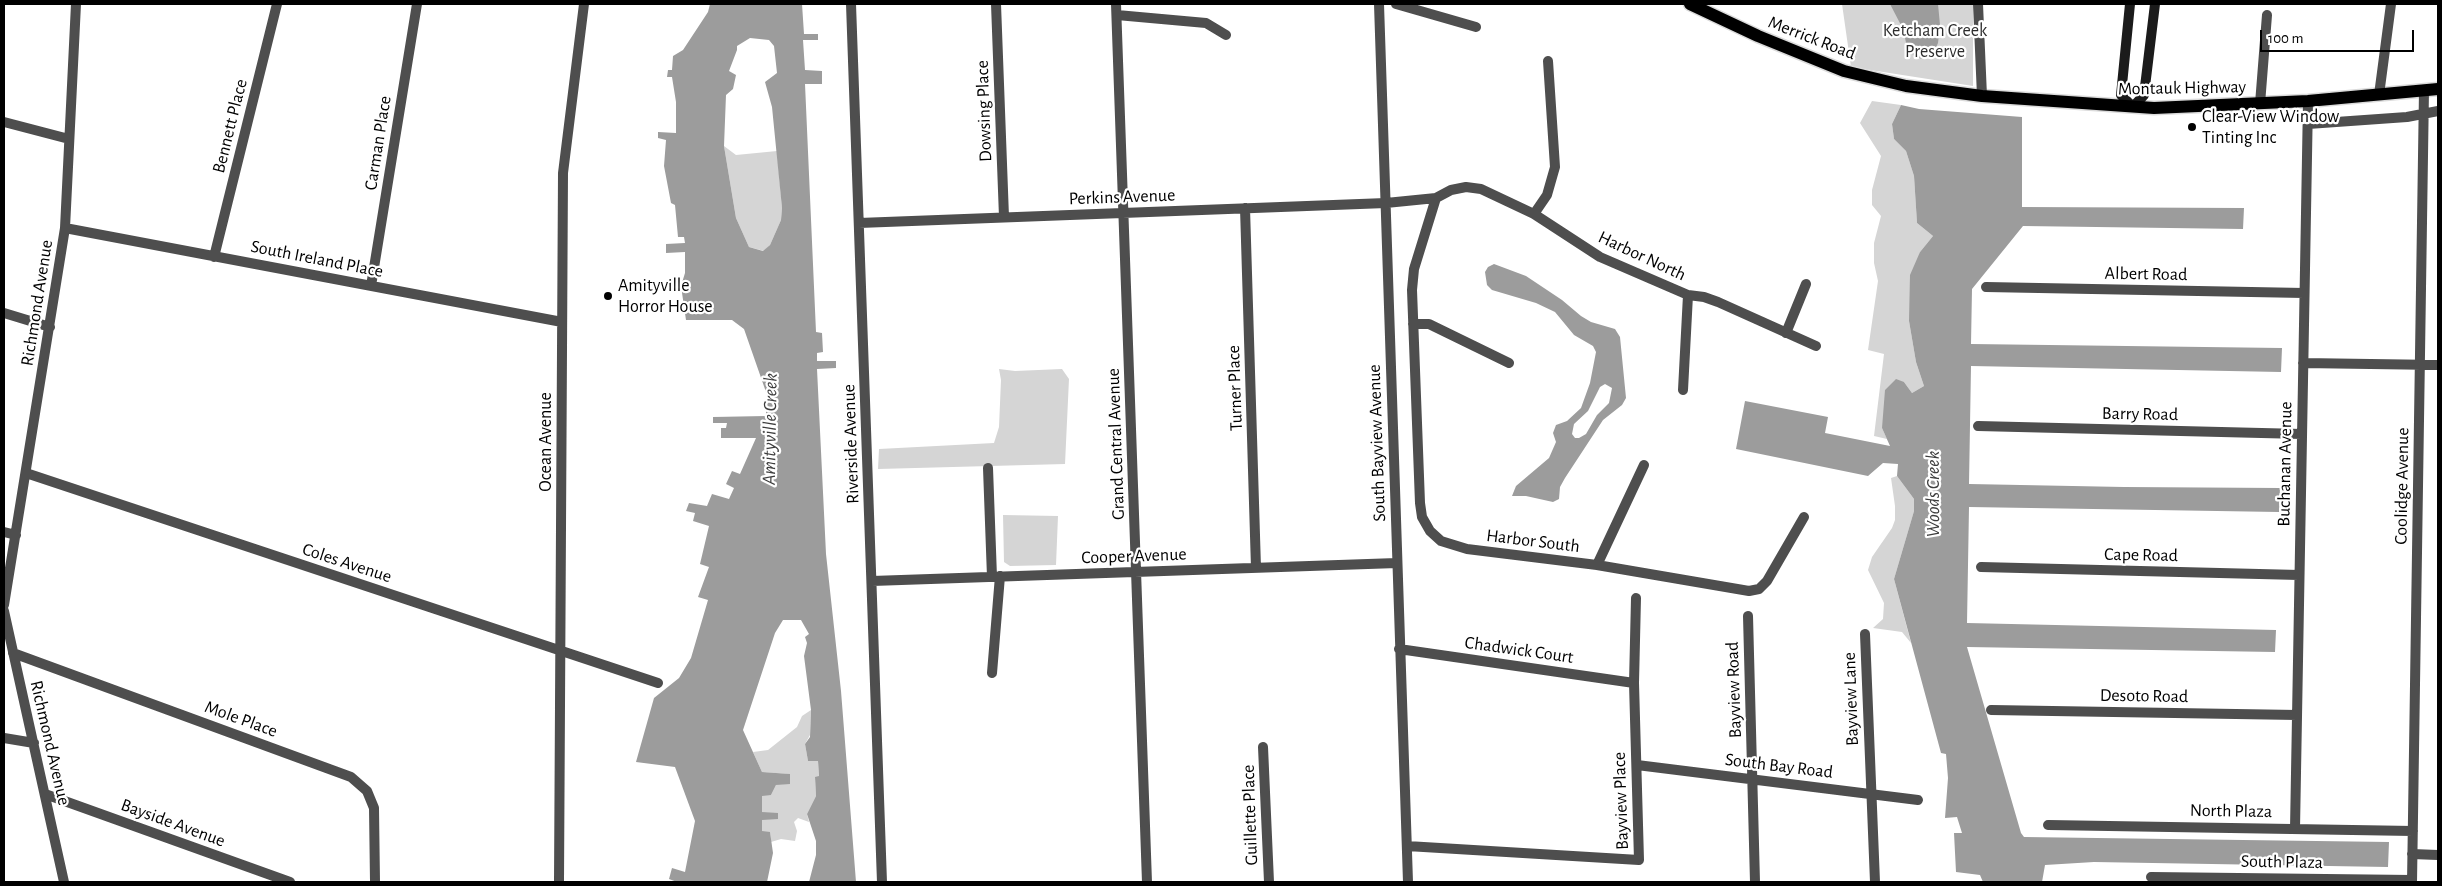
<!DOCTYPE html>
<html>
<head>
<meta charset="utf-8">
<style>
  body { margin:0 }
  #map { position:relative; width:2442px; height:886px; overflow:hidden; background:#fff; font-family:"Alegreya Sans",sans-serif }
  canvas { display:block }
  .frame { position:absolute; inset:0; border:5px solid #000; pointer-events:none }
  .scale { position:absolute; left:2260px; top:30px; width:154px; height:22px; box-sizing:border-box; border:2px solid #000; border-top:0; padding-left:6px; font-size:15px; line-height:18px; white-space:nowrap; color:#000; -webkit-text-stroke:4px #fff; paint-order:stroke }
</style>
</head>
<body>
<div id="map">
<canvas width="2442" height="886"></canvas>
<div class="frame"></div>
<div class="scale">100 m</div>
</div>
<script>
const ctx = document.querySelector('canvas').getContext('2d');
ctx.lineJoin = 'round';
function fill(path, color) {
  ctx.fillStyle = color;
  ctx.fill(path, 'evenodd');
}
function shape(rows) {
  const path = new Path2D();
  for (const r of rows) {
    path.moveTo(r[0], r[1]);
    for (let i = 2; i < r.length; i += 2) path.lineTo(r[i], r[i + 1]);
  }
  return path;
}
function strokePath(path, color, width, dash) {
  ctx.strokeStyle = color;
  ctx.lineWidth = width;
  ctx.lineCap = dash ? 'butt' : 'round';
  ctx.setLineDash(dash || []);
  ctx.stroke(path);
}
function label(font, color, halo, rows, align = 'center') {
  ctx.font = font + ' "Alegreya Sans",sans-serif';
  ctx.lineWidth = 4.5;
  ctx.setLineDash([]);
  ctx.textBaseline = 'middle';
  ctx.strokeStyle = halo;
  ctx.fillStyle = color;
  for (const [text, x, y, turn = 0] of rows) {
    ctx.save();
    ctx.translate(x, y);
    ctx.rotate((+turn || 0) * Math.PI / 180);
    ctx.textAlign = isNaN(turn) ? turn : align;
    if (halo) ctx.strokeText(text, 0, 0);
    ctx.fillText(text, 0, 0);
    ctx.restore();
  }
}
fill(shape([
  [1842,4,1973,4,1973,86,1851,67],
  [1872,101,1901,105,1892,124,1894,139,1906,151,1914,176,1917,223,1933,236,1920,252,1909,321,1916,362,1924,386,1912,393,1904,382,1882,428,1887,439,1874,436,1884,354,1868,350,1878,281,1874,263,1874,243,1881,216,1872,205,1872,190,1881,156,1860,123],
  [724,146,736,155,777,151,782,208,781,220,770,245,764,251,749,247,736,218],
  [999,369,1015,371,1062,369,1069,379,1065,464,878,469,879,449,994,443,999,427,1001,380],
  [1897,476,1914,499,1914,511,1894,579,1911,643,1902,632,1873,628,1883,619,1884,603,1868,570,1872,557,1892,528,1895,520,1895,506,1891,478],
  [1003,515,1058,516,1056,565,1010,566,1004,562],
  [811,710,810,735,805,744,808,761,818,760,819,777,815,777,816,796,807,814,809,822,798,818,794,822,797,831,795,841,781,839,771,842,770,832,762,832,762,819,777,819,762,812,762,795,771,795,776,785,782,783,789,774,762,772,753,752,768,750,797,727,802,716]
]), '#d5d5d5');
fill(shape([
  [710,4,802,4,804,34,818,34,818,40,803,40,805,70,822,71,822,84,805,84,816,332,822,333,823,352,817,353,817,361,836,361,836,368,817,369,826,554,841,691,856,882,809,882,816,855,816,841,807,814,816,796,815,777,819,776,818,761,808,761,805,744,810,737,811,710,804,656,807,643,805,637,809,634,801,620,783,620,775,633,743,730,762,772,790,774,790,784,776,785,771,795,762,796,762,812,778,813,778,819,762,820,762,831,770,832,773,853,767,882,677,882,669,879,672,868,685,872,695,821,675,767,636,762,654,698,679,678,691,658,708,600,698,597,709,567,700,564,709,526,693,521,695,513,686,511,689,503,707,506,712,494,729,499,734,488,726,484,732,471,740,474,756,438,721,438,721,428,726,428,727,423,713,423,713,417,766,416,766,392,744,329,732,320,686,320,681,286,685,273,685,252,666,253,666,244,685,243,684,237,678,237,675,205,671,203,664,166,666,140,658,138,658,132,676,133,676,102,672,77,667,77,668,70,672,70,673,56,683,50,708,12],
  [750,38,769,40,774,46,777,73,765,82,772,107,782,208,781,220,770,245,763,251,749,247,736,218,724,146,726,95,733,89,736,75,729,71,737,50,737,46],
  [1890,4,1938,4,1940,25,1938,43,1932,57,1922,59,1914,56,1907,47,1903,29],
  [1901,105,1919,109,2022,117,2022,207,2244,208,2243,229,2023,226,1972,289,1971,344,2282,348,2281,372,1971,366,1969,484,2124,487,2280,488,2279,512,1969,507,1967,623,2276,630,2275,652,1967,647,2021,833,2024,837,2389,842,2388,867,2094,862,2045,865,2042,882,1983,882,1980,875,1956,872,1954,833,1962,833,1957,817,1945,818,1948,778,1946,754,1941,753,1894,579,1914,511,1914,499,1897,476,1898,464,1883,463,1868,476,1736,449,1745,401,1828,417,1825,433,1890,446,1882,428,1885,390,1896,379,1904,382,1912,393,1924,386,1916,362,1909,321,1910,275,1920,252,1933,236,1917,223,1914,176,1906,151,1894,139,1892,124],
  [1494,264,1526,276,1562,300,1581,316,1591,322,1615,329,1620,337,1626,398,1622,405,1603,420,1565,478,1560,487,1559,499,1553,502,1526,496,1512,496,1516,486,1549,458,1556,442,1553,433,1556,425,1567,421,1581,408,1590,383,1596,352,1593,346,1574,335,1555,312,1536,303,1492,290,1487,285,1485,272,1488,267],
  [1605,384,1612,388,1609,403,1597,415,1586,434,1579,438,1575,438,1572,434,1574,424,1588,411,1600,387]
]), '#9c9c9c');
const primary = shape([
  [1690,4,1758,36,1844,71,1906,86,1982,96,2154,108,2308,101,2438,89]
]);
strokePath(primary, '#dbdbdb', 15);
strokePath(shape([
  [851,4,882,882],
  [996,4,1004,217],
  [1116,4,1147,882],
  [1379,4,1408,882],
  [1396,4,1476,27],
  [1978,4,1982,96],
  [1117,15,1206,23,1226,35],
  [2379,95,2391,4],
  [2260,104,2267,15],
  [4,122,69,139],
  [2308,124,2407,117,2438,111],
  [1436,198,1414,269,1412,290,1420,503,1422,517,1430,531,1441,541,1467,549,1597,565,1749,591,1759,589,1767,581,1804,517],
  [1245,208,1256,568],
  [1534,214,1547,195,1555,167,1548,61],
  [859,223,1386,203,1436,198,1451,190,1466,187,1481,189,1534,214,1600,257,1688,295,1683,390],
  [65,228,562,322],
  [214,257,277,4],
  [371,286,417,4],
  [1986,287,2304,293],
  [1688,295,1704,297,1718,302,1816,346],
  [4,313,50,327],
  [1413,324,1429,324,1509,363],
  [1786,333,1806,284],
  [2303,363,2438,365],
  [1978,426,2302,434],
  [988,468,992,577],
  [26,473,658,683],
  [4,532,16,535],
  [1597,565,1644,465],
  [1981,567,2299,575],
  [872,581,1397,563],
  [4,605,65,228,76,4],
  [4,611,64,882],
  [1748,616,1755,882],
  [1865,634,1875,882],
  [1399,649,1634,683],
  [13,653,351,777,367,791,374,808,375,882],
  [992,673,1000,576],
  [1991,710,2297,715],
  [4,738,34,743],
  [1263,747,1269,882],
  [1637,765,1918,800],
  [45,794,290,882],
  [2048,825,2413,831],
  [2295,829,2308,101],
  [1407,846,1639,860,1634,683,1636,598],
  [2412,854,2438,855],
  [2151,877,2412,880],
  [559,882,563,173,584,4],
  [2412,882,2424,90]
]), '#4e4e4e', 10);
strokePath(shape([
  [2130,4,2121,95,2133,107,2144,95,2155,4]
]), '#1b1b1b', 10);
strokePath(primary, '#000', 12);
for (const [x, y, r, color] of [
  [2192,127,5,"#000"],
  [608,296,5,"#000"]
]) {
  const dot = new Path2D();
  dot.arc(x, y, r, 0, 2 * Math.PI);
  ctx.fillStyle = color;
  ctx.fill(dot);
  strokePath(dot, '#fff', 2);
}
label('18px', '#2c2c2c', '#fff', [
  ["Ketcham Creek",1935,31],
  ["Preserve",1935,52]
]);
label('18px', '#000', '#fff', [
  ["Merrick Road",1812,38,21],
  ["Montauk Highway",2182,88,-1],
  ["Dowsing Place",984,111,-92],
  ["Bennett Place",230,126,-76],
  ["Carman Place",378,143,-81],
  ["Perkins Avenue",1122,197,-2],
  ["Harbor North",1642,256,25],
  ["South Ireland Place",317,259,11],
  ["Albert Road",2146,274,1],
  ["Richmond Avenue",37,303,-81],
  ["Turner Place",1235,388,-92],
  ["Barry Road",2140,414,1],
  ["Ocean Avenue",546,442,-90],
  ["South Bayview Avenue",1377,443,-92],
  ["Riverside Avenue",851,444,-92],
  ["Grand Central Avenue",1116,444,-92],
  ["Buchanan Avenue",2285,464,-89],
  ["Coolidge Avenue",2402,486,-89],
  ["Harbor South",1533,541,7],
  ["Cape Road",2141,555,1],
  ["Cooper Avenue",1134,556,-2],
  ["Coles Avenue",347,563,18],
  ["Chadwick Court",1519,650,8],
  ["Bayview Road",1734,690,-92],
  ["Desoto Road",2144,696,1],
  ["Bayview Lane",1851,699,-92],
  ["Mole Place",241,719,20],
  ["Richmond Avenue",50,743,77],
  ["South Bay Road",1779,766,7],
  ["Bayview Place",1621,801,-92],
  ["North Plaza",2231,811,1],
  ["Guillette Place",1250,815,-92],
  ["Bayside Avenue",173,823,20],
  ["South Plaza",2282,862,1]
]);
label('18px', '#000', '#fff', [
  ["Clear-View Window",2202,117],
  ["Tinting Inc",2202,138],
  ["Amityville",618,286],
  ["Horror House",618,307]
], 'left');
label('italic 19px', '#3d3d3d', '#fff', [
  ["Amityville Creek",770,429,-89],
  ["Woods Creek",1933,494,-90]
]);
</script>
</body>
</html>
